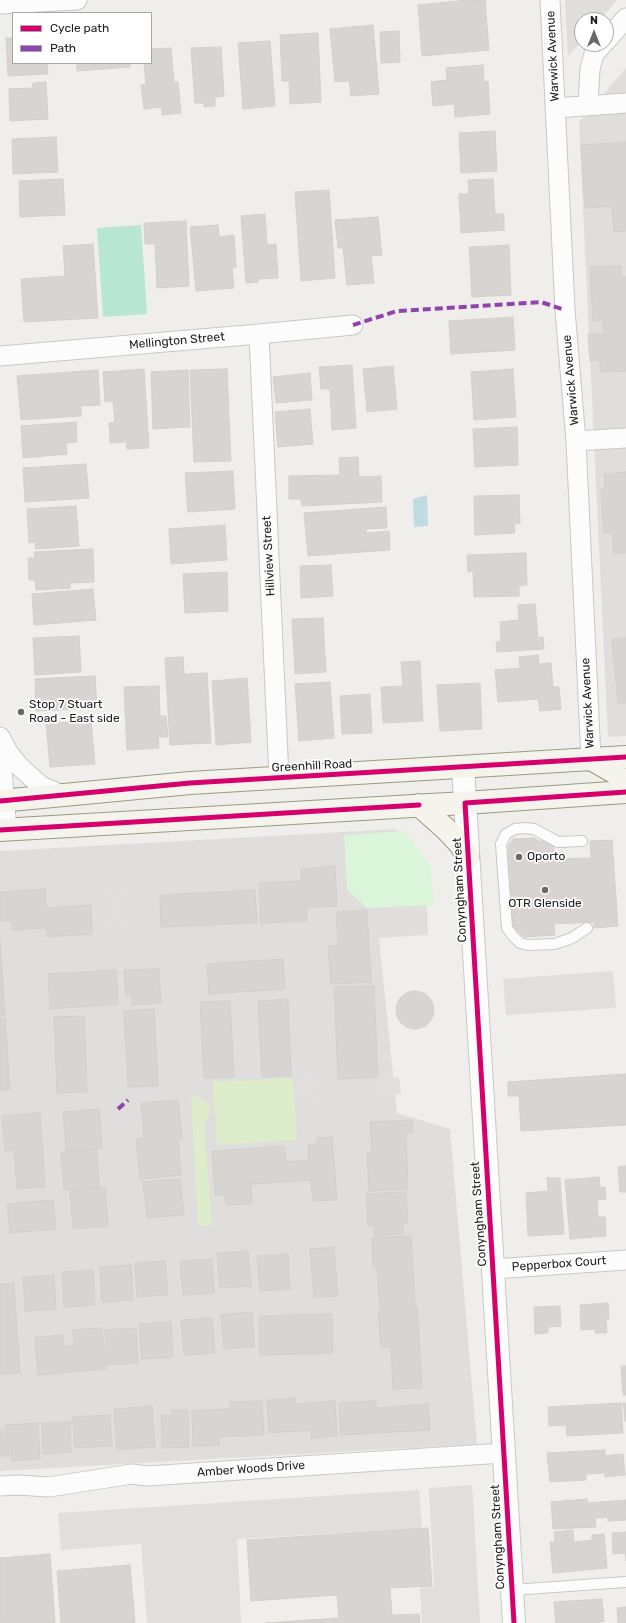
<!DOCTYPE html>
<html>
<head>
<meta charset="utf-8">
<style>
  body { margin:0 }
  #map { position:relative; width:626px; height:1623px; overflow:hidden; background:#f0eeeb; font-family:Rubik,sans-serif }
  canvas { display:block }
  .legend { position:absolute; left:12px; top:12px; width:140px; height:52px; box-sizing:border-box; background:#fff; border:1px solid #a7a7a7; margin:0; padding:5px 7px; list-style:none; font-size:12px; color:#222 }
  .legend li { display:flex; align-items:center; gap:8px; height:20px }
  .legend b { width:20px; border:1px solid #a7a7a7 }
  .north { position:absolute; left:574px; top:12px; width:40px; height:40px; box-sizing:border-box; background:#fff; border:1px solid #a7a7a7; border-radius:50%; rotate:0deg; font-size:11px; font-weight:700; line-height:16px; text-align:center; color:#222 }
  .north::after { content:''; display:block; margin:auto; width:14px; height:18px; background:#6a6968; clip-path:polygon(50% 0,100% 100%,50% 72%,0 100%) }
</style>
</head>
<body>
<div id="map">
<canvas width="626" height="1623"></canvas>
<ul class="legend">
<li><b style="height:5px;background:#d6006c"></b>Cycle path</li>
<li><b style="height:5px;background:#8e44ad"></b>Path</li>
</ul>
<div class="north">N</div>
</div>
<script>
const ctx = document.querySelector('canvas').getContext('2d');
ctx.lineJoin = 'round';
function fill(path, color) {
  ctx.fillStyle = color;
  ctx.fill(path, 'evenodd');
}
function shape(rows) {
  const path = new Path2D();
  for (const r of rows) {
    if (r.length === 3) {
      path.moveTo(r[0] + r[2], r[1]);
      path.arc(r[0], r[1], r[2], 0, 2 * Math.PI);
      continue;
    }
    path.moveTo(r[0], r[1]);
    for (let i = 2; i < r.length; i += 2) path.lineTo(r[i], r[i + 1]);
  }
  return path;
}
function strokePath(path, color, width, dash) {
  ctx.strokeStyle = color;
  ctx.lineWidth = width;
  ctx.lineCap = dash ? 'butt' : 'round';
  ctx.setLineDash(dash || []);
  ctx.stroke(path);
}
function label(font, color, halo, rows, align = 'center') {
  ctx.font = font + ' Rubik,sans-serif';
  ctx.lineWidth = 3.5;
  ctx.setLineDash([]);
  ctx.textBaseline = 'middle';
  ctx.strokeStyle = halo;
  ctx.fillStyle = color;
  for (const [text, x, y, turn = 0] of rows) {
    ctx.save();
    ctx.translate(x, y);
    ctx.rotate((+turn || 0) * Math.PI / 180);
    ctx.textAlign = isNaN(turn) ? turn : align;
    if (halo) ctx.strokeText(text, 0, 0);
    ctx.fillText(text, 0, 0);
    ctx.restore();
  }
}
fill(shape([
  [565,0,617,0,600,20,582,20,582,41,568,56],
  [626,68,626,736,608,737,579,122],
  [396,829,426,869,428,935,379,938,397,1113,450,1129,477,1444,0,1471,0,851]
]), '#dfdedc');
fill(shape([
  [293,1078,297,1140,217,1145,213,1082],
  [191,1096,195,1096,208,1103,210,1109,208,1116,204,1122,212,1225,198,1226]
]), '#ddeccb');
fill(shape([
  [404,831,430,864,434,905,367,908,347,890,344,835]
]), '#daf5da');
fill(shape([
  [141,225,147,314,103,317,97,228]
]), '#b7e6d2');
fill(shape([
  [124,891,125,923,108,923,107,892],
  [613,971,616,1008,506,1015,503,979],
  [399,1077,401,1094,374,1097,373,1080],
  [293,1078,311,1078,319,1098,295,1100],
  [472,1485,480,1623,422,1623,420,1588,434,1587,429,1488],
  [419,1490,422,1528,237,1539,241,1623,147,1623,141,1544,61,1550,58,1513]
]), '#e0dfde');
fill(shape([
  [427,495,428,526,414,527,413,499]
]), '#bfdbe3');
const building = shape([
  [468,0,485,0,489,50,422,56,418,5,468,0],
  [373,25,379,94,351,96,349,81,335,82,330,29,373,25],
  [399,31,400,62,381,63,380,32,399,31],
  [318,33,321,102,290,104,289,81,282,81,280,35,318,33],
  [6,38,13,38,13,63,47,63,48,74,8,76,6,38],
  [270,41,275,106,243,109,238,43,270,41],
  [221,47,224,96,215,97,215,106,204,107,204,103,195,103,191,48,221,47],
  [171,48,174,82,178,82,181,113,162,115,162,107,144,109,141,85,146,84,144,63,151,63,151,49,171,48],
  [77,63,130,63,130,67,77,71,77,63],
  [483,65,484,82,488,81,490,114,455,117,454,104,433,106,431,82,447,80,446,68,483,65],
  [46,82,48,119,10,121,9,89,32,88,33,83,46,82],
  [495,131,497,171,461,173,459,133,495,131],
  [56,137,58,172,13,174,12,139,56,137],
  [626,142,626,231,614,232,612,206,585,208,581,145,626,142],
  [63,179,65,215,20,217,19,181,63,179],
  [493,179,495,214,504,214,504,230,461,233,459,194,469,194,468,180,493,179],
  [329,190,335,278,301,281,295,192,329,190],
  [265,214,267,245,276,244,278,278,258,279,258,282,246,283,241,216,265,214],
  [378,217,382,255,371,256,374,283,347,285,343,248,338,248,335,220,378,217],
  [186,221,189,286,157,288,155,244,145,244,144,223,186,221],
  [218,225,219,237,234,235,236,267,232,267,234,288,196,291,190,227,218,225],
  [93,244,98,318,24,322,21,279,65,276,63,246,93,244],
  [509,245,511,295,472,297,469,247,509,245],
  [621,266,621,277,626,277,626,371,600,372,600,360,590,361,588,334,603,334,603,320,593,321,590,267,621,266],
  [513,317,515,350,451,354,449,321,513,317],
  [352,365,356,428,332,430,330,389,321,389,319,367,352,365],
  [393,366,397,409,367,412,363,369,393,366],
  [144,369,149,448,127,449,126,442,110,443,109,423,115,422,113,401,105,402,103,372,144,369],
  [227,369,231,461,194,462,190,370,227,369],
  [513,369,516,417,474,420,471,372,513,369],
  [98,370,100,405,81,406,81,416,21,420,17,376,98,370],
  [188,370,190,427,153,429,151,372,188,370],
  [310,373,312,400,276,403,273,377,310,373],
  [310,409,313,444,278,447,275,412,310,409],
  [76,422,77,442,66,443,67,454,23,458,21,426,76,422],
  [517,427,518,465,475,467,473,429,517,427],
  [358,457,359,477,381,476,382,502,302,506,301,499,289,499,289,476,340,475,339,458,358,457],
  [86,464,89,498,25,502,23,468,86,464],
  [233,471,235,509,188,512,185,473,233,471],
  [626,472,626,553,614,554,612,532,604,533,601,489,605,489,604,474,626,472],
  [519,495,520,523,514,524,515,533,475,535,474,496,519,495],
  [76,506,79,546,36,549,35,542,29,543,27,509,76,506],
  [386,507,387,528,366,529,366,533,389,531,390,550,308,556,304,513,386,507],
  [225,525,227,560,171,564,169,529,225,525],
  [93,549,94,582,70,583,70,588,36,590,35,580,29,580,28,558,35,558,34,552,93,549],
  [526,553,527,585,519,586,519,596,474,597,473,571,468,572,467,555,526,553],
  [331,565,333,596,301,598,300,566,331,565],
  [227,572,228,611,185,613,183,574,227,572],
  [93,589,96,620,34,625,32,594,93,589],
  [535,604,538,638,543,637,544,649,497,652,496,642,501,642,500,622,519,620,518,605,535,604],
  [323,618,326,672,295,674,292,619,323,618],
  [79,636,81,672,35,675,33,638,79,636],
  [626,638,626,703,618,703,612,639,626,638],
  [538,655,539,664,551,663,553,687,559,687,561,709,540,711,538,699,498,702,495,670,520,668,519,657,538,655],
  [183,657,184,674,207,673,211,743,170,745,165,658,183,657],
  [420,661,423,721,383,723,381,687,403,686,401,662,420,661],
  [95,676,97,708,36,711,35,679,95,676],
  [247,678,251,742,216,745,212,681,247,678],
  [330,682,334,738,299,741,295,684,330,682],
  [480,683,482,729,440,731,437,685,480,683],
  [159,686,160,716,166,716,168,737,158,737,159,748,127,750,124,687,159,686],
  [370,694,372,733,342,734,340,696,370,694],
  [91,720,95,764,50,767,46,724,91,720],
  [534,838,541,842,544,839,549,842,553,847,558,859,591,858,590,841,612,840,618,926,594,928,594,922,554,924,555,935,524,937,513,926,508,846,513,839,534,838],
  [335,866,337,906,306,908,307,921,261,923,259,883,302,881,301,869,335,866],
  [45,889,46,908,91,905,92,934,47,937,46,928,12,930,12,921,0,921,0,892,45,889],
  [255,890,257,923,161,927,160,895,255,890],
  [367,910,371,982,331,984,328,946,338,945,336,912,367,910],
  [0,941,5,1015,0,1016,0,941],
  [283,959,285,989,209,994,207,964,283,959],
  [159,969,161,1003,132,1005,132,995,126,995,124,970,159,969],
  [116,970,118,1004,50,1009,48,974,116,970],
  [374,986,378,1077,338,1079,334,987,374,986],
  [415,1010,19],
  [288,999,291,1076,262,1077,258,1001,288,999],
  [230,1001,234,1077,204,1078,200,1002,230,1001],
  [154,1009,158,1086,128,1087,124,1011,154,1009],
  [84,1016,87,1092,57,1093,54,1017,84,1016],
  [0,1018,5,1018,10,1089,0,1090,0,1018],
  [626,1074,626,1125,521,1131,519,1096,508,1096,508,1082,626,1074],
  [178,1100,182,1140,178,1140,181,1175,140,1179,136,1139,144,1138,141,1103,178,1100],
  [99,1109,102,1148,66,1151,63,1112,99,1109],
  [40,1113,45,1187,17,1189,14,1150,5,1151,2,1116,40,1113],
  [412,1120,413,1133,406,1133,408,1189,369,1191,367,1153,372,1153,370,1122,412,1120],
  [332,1137,337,1200,313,1201,311,1180,251,1184,252,1204,227,1205,224,1195,215,1195,212,1151,284,1146,286,1162,309,1160,308,1145,317,1144,317,1138,332,1137],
  [97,1149,99,1188,64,1190,61,1152,97,1149],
  [626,1166,626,1192,620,1192,618,1167,626,1166],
  [599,1177,600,1188,605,1187,606,1199,597,1200,598,1217,605,1217,606,1236,570,1239,565,1180,599,1177],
  [547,1178,560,1178,564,1234,528,1236,526,1193,548,1191,547,1178],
  [180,1179,184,1215,147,1218,143,1182,180,1179],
  [105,1188,108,1226,73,1229,70,1191,105,1188],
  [406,1192,408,1223,403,1223,403,1234,375,1236,374,1225,368,1226,366,1194,406,1192],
  [53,1200,56,1229,10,1233,7,1204,53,1200],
  [411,1236,415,1306,380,1308,377,1267,373,1267,372,1238,411,1236],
  [334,1247,338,1296,314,1298,310,1249,334,1247],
  [248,1251,251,1286,220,1288,217,1253,248,1251],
  [288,1254,290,1289,260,1291,257,1256,288,1254],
  [212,1259,214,1293,183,1295,180,1261,212,1259],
  [165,1261,168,1295,137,1297,135,1263,165,1261],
  [131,1265,133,1300,102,1302,100,1267,131,1265],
  [93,1270,95,1305,64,1307,62,1272,93,1270],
  [54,1275,56,1309,25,1311,23,1277,54,1275],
  [14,1283,20,1373,0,1374,0,1284,14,1283],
  [608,1303,609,1319,606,1319,607,1333,595,1333,595,1329,581,1330,580,1305,608,1303],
  [560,1306,561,1326,548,1327,548,1333,535,1334,534,1307,560,1306],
  [417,1307,422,1388,393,1389,391,1347,381,1348,378,1310,417,1307],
  [252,1312,254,1347,224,1349,221,1315,252,1312],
  [332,1314,333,1353,260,1355,259,1316,332,1314],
  [212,1318,215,1353,184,1355,181,1320,212,1318],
  [171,1322,173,1357,142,1359,139,1324,171,1322],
  [102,1328,106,1369,38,1375,35,1337,63,1335,64,1347,74,1346,73,1330,102,1328],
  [136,1328,138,1363,107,1365,105,1330,136,1328],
  [621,1366,626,1366,626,1395,623,1395,621,1366],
  [295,1398,295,1404,335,1401,337,1436,311,1438,311,1430,269,1433,267,1400,295,1398],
  [262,1401,264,1435,219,1437,220,1445,193,1446,192,1411,230,1409,230,1402,262,1401],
  [376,1401,376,1408,428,1404,430,1430,341,1435,339,1403,376,1401],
  [621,1403,623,1433,567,1436,566,1425,549,1426,548,1407,621,1403],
  [623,1403,626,1403,626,1421,625,1421,623,1403],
  [152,1406,155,1447,117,1450,114,1409,152,1406],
  [171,1410,188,1410,189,1447,162,1448,161,1415,171,1415,171,1410],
  [110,1415,112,1446,75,1448,73,1417,110,1415],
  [70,1422,71,1452,43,1454,42,1423,70,1422],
  [38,1423,40,1459,11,1461,10,1440,6,1439,5,1425,38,1423],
  [0,1430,3,1430,4,1442,8,1441,9,1456,0,1456,0,1430],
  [605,1450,605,1456,623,1454,625,1475,605,1477,605,1473,586,1474,586,1480,550,1482,547,1453,605,1450],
  [587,1499,587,1503,626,1500,626,1520,608,1521,608,1517,595,1518,596,1527,553,1529,551,1502,587,1499],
  [428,1528,432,1586,390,1588,392,1615,419,1614,420,1623,265,1623,339,1618,337,1595,251,1601,247,1540,428,1528],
  [573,1530,574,1542,592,1540,592,1535,604,1534,607,1568,553,1573,550,1542,555,1542,554,1532,573,1530],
  [626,1532,626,1561,625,1553,613,1554,612,1533,626,1532],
  [50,1554,55,1623,0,1623,0,1558,50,1554],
  [130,1565,135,1623,61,1623,57,1571,130,1565],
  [602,1599,604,1621,595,1623,556,1623,554,1602,602,1599],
  [626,1607,626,1623,618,1623,617,1608,626,1607]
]);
fill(building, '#d7d4d2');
strokePath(building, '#d3d0cc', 1);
const service = shape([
  [582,841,558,842,534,829,525,828,515,829,506,834,501,844,507,928,513,936,520,943,528,945,555,944,572,938,587,928],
  [512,1590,626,1582]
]);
const minor = shape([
  [550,0,565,310,576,441,591,759],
  [0,4,77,0],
  [606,41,626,18],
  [588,106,590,69,594,54,603,44],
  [556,108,626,103],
  [259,334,279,778],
  [0,356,259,334,353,325],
  [576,441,626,438],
  [0,737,8,752,19,766,41,786,62,795],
  [0,746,7,830],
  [493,1269,626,1260],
  [0,1486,18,1485,49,1487,132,1474,147,1476,503,1453]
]);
const tertiary = shape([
  [463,767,514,1623]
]);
const secondary = shape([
  [591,759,626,779],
  [0,801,190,783,626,757],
  [419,805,447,830,460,844,468,857],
  [0,830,465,803,626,792]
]);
strokePath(service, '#c9c8c7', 12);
strokePath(minor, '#c9c8c7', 21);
strokePath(tertiary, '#c9c8c7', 24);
strokePath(secondary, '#999a82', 24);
strokePath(service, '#fdfcfc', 10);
strokePath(minor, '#fdfcfc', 19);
strokePath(tertiary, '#fdfcfc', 22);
strokePath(secondary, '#f4f4ed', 22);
strokePath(shape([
  [353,325,397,311,541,302,565,310],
  [118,1109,128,1100]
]), '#8e44ad', 4, [8, 4]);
strokePath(shape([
  [0,801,190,783,626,757],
  [0,830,419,805],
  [514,1623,465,803,626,792]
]), '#d6006c', 5);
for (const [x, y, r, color] of [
  [21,712,4,"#6a6968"],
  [519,857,4,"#6a6968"],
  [545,890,4,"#6a6968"]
]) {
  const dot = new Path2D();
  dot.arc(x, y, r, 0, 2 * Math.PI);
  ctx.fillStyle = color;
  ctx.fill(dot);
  strokePath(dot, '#fff', 1.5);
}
label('12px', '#222', '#fff', [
  ["Warwick Avenue",553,56,-93],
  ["Mellington Street",177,341,-5],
  ["Warwick Avenue",571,380,-95],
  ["Hillview Street",269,556,-93],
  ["Warwick Avenue",588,703,-93],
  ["Greenhill Road",312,766,-3],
  ["Conyngham Street",460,890,-93],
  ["Conyngham Street",479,1214,-94],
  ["Pepperbox Court",559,1264,-4],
  ["Amber Woods Drive",251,1469,-4],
  ["Conyngham Street",498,1537,-93]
]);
label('12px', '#222', '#fff', [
  ["Stop 7 Stuart",29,705],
  ["Road - East side",29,719],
  ["Oporto",527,857],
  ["OTR Glenside",545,904,"center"]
], 'left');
</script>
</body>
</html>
